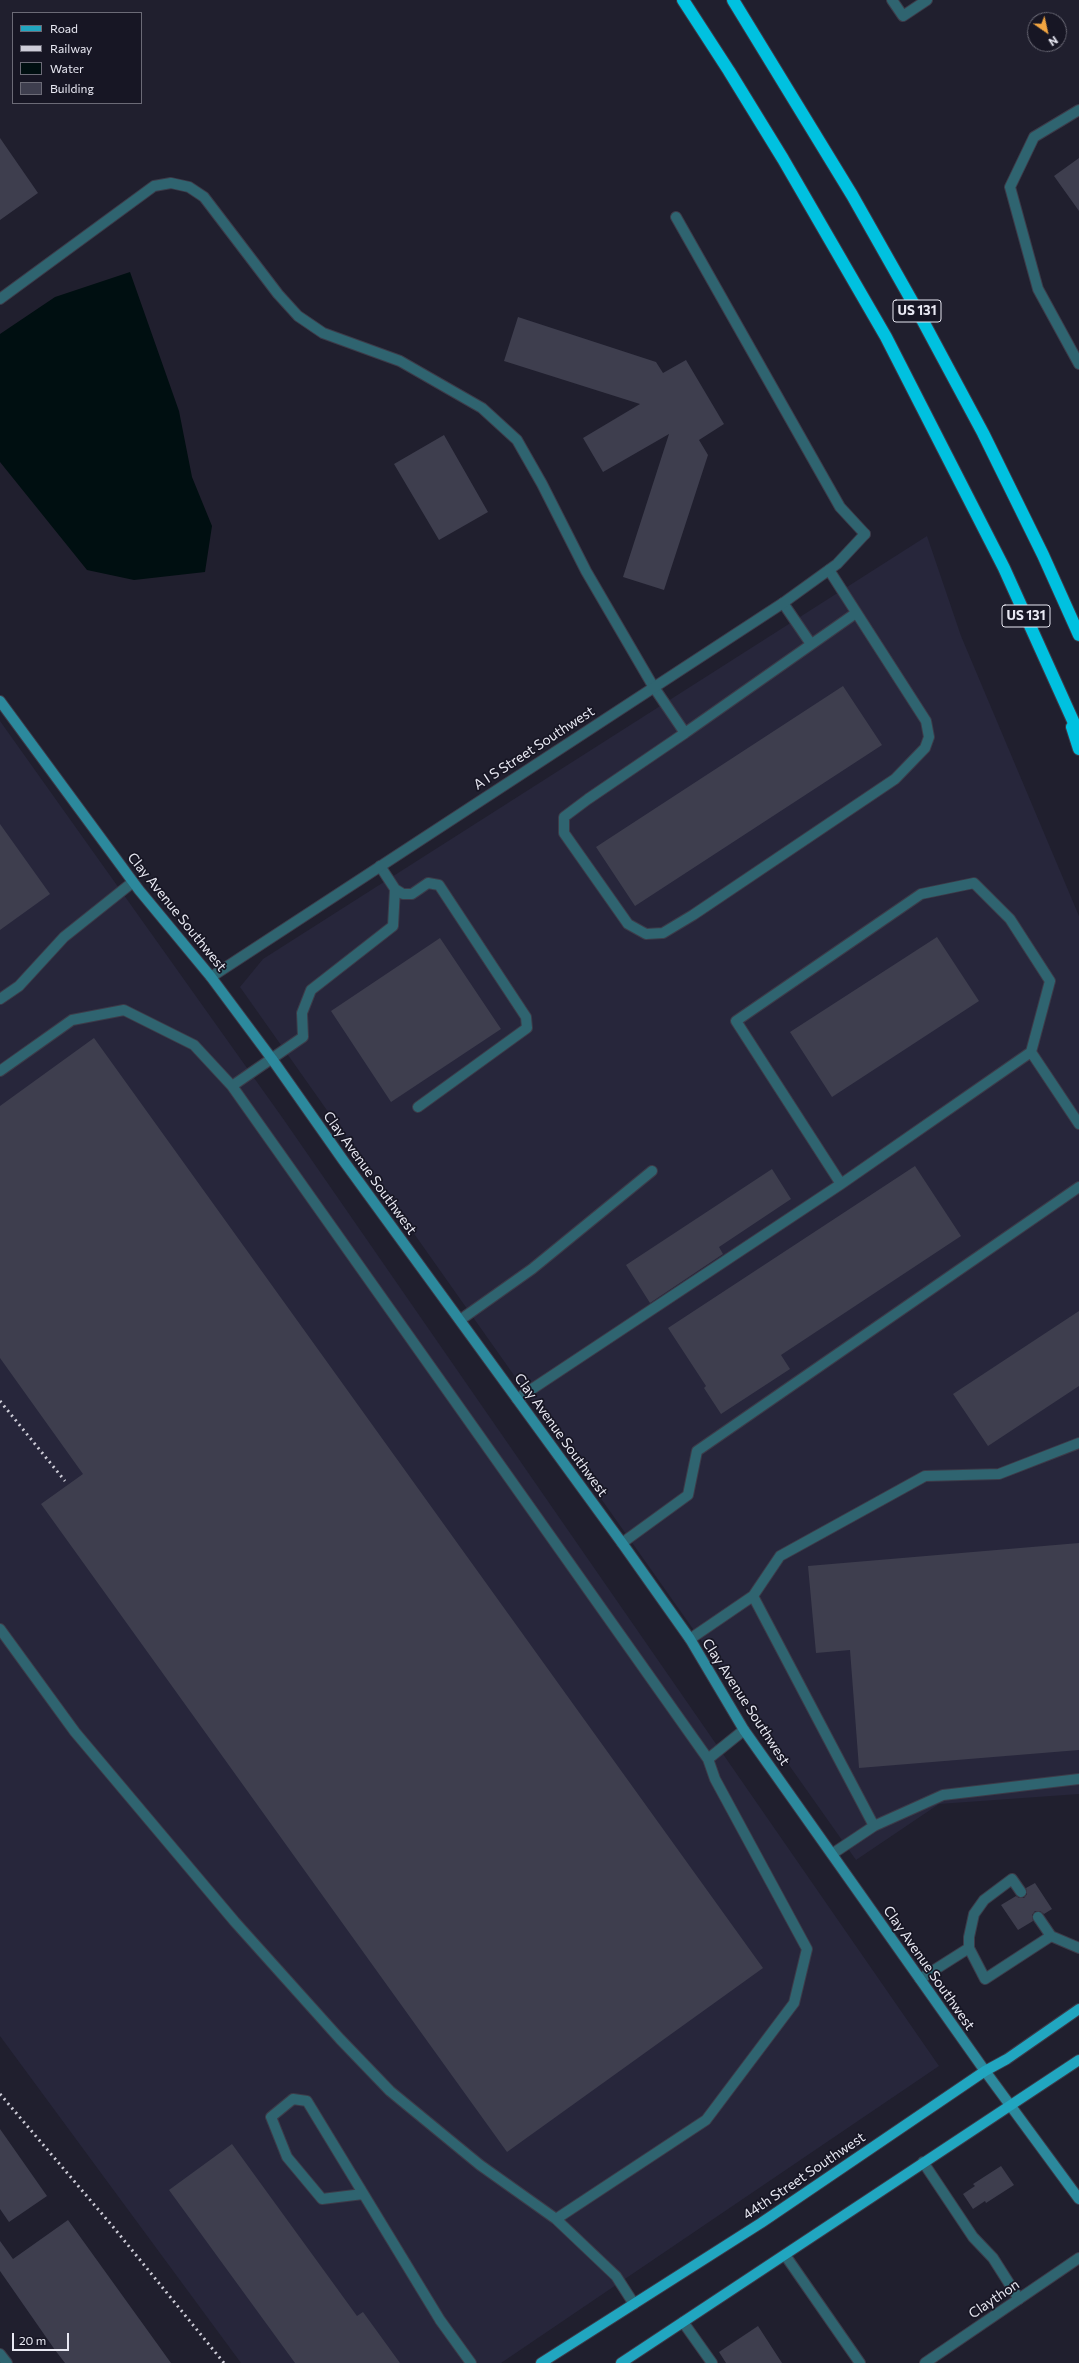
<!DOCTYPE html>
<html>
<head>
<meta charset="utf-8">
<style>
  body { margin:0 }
  #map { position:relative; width:1079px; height:2363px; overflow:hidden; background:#201f2e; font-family:Commissioner,sans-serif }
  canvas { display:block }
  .legend { position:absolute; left:12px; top:12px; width:130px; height:92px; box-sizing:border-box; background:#171624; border:1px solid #6b6a76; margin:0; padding:5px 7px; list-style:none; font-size:12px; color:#e8e8f2 }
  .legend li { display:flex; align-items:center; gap:8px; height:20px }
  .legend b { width:20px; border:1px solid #6b6a76 }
  .north { position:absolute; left:1027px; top:12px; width:40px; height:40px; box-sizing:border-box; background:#171624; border:1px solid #6b6a76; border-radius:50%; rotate:146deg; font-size:11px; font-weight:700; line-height:16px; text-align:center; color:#e8e8f2 }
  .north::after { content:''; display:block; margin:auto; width:14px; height:18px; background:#f2a541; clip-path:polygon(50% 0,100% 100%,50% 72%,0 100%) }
  .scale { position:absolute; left:12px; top:2333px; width:57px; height:18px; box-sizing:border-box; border:2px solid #e8e8f2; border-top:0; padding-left:5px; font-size:12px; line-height:14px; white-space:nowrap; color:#e8e8f2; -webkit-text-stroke:3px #171624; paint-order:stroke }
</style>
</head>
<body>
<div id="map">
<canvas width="1079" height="2363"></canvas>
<ul class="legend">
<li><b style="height:5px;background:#21a6c0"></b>Road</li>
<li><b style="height:5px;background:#cecdd8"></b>Railway</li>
<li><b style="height:11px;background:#000f11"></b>Water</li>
<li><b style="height:11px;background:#3e3e4e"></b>Building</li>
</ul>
<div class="north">N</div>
<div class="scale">20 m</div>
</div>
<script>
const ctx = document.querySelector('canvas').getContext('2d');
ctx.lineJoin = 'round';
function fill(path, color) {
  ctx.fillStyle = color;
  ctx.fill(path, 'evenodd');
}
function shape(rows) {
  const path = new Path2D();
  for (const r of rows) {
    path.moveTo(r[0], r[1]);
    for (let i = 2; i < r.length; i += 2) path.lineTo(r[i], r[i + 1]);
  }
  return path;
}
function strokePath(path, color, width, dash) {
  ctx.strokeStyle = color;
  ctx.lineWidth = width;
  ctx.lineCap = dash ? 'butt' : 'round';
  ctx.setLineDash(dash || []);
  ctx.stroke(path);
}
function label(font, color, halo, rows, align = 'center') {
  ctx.font = font + ' Commissioner,sans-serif';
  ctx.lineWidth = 3.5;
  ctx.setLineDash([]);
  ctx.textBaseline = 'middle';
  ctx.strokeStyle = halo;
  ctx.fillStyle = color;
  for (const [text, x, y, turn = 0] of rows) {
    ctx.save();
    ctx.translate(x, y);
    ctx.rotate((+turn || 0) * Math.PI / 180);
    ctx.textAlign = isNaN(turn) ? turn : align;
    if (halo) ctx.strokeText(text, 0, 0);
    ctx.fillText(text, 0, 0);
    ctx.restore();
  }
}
fill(shape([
  [927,536,961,636,1079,916,1079,1794,939,1804,856,1860,240,987,263,959],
  [0,721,284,1120,939,2066,501,2363,241,2363,0,2036]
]), '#27263b');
fill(shape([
  [130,272,179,411,192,477,212,526,205,572,134,580,87,570,0,462,0,334,55,297]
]), '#000f11');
fill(shape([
  [0,138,38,193,0,220],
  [1079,158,1079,211,1054,176],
  [518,317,656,362,663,373,686,360,724,424,699,440,708,455,664,590,623,577,669,434,603,472,583,438,640,404,504,361],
  [444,435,488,512,439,540,394,464],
  [843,686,882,745,635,906,596,847],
  [0,824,50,894,0,930],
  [937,937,979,1001,832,1097,790,1032],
  [440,938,501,1029,391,1102,331,1011],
  [94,1038,763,1968,507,2152,41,1504,83,1474,0,1358,0,1106],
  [915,1166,961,1236,781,1355,790,1369,721,1414,704,1388,706,1386,668,1328],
  [772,1169,791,1199,719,1247,723,1254,650,1303,626,1265],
  [1079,1311,1079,1386,988,1446,953,1394],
  [1079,1543,1079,1750,859,1768,850,1650,816,1653,808,1566],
  [1035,1883,1052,1909,1044,1914,1040,1911,1035,1911,1032,1915,1033,1921,1018,1930,1001,1905,1016,1896,1019,1898,1024,1898,1027,1894,1026,1888],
  [0,2129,47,2196,9,2222,0,2209],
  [232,2144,357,2316,363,2312,400,2363,295,2363,169,2190],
  [1001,2166,1014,2185,986,2203,985,2201,973,2209,963,2194,975,2186,973,2184],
  [68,2220,171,2363,65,2363,55,2350,0,2271,0,2241,13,2259],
  [758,2326,782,2363,726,2363,719,2352]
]), '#3e3e4e');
const lane = shape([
  [892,0,903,16,927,0],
  [1079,110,1034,137,1010,187,1038,289,1079,364],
  [676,217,840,507,865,534],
  [0,299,154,186,171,183,189,187,204,197,278,294,298,316,323,333,400,361,482,408,517,440,542,484,586,571,653,686,685,733,588,799,564,817,564,833,628,924,646,934,663,933,693,915,895,779,925,748,929,737,926,721,829,570],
  [783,603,811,644],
  [685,733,856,613],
  [380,866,395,889,393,926,311,990,302,1013,303,1037,232,1086,708,1759],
  [395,889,403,894,412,894,428,883,439,885,526,1017,527,1028,418,1107],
  [0,999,19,986,64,937,133,882],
  [1031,1052,1079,1124],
  [0,1071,72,1020,124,1010,194,1045,232,1086],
  [460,1320,532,1269,652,1171],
  [517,1399,841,1184,1031,1052,1050,981,1010,919,974,883,921,894,736,1021,841,1184],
  [622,1543,688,1495,697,1451,1079,1187],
  [753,1596,874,1826],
  [0,1629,75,1732,235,1922,340,2039,390,2091,480,2165,556,2219,616,2276,634,2304],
  [690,1639,753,1596,780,1556,925,1476,999,1474,1079,1443],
  [832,1854,874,1826,943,1795,1079,1779],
  [1021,1892,1012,1879,984,1900,974,1914,969,1937,969,1948,985,1979,1051,1936,1079,1948],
  [1038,1917,1051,1936],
  [920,1979,969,1948],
  [923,2162,973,2237,993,2258,1019,2299],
  [363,2194,322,2199,287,2157,271,2117,293,2099,307,2101,440,2320,471,2363],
  [556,2219,706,2120,794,2003,807,1949,715,1779,708,1759,744,1730],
  [683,2322,712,2363]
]);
const street = shape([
  [211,977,783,603,837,564,865,534],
  [785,2255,860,2363],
  [0,2354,7,2363],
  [925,2363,1079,2258]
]);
const secondary = shape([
  [0,701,139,890,211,977,272,1059,343,1160,622,1543,690,1639,744,1730,985,2071,1079,2199]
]);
const primary = shape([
  [541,2363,761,2223,985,2071,1007,2059,1079,2009],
  [621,2363,1079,2060]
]);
const highway = shape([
  [683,0,729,71,783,159,886,337,1004,568,1079,734],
  [733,0,852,195,917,310,983,433,1043,555,1079,635],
  [1072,727,1079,749]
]);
strokePath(lane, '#3c3b49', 12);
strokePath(street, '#3c3b49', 12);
strokePath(secondary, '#3c3b49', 12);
strokePath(primary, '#3c3b49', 12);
strokePath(highway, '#3c3b49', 14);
strokePath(lane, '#2f6470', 10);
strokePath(street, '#2f6470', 10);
strokePath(secondary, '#2c899d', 10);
strokePath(primary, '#21a6c0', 10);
strokePath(highway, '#00c1e0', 12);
strokePath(shape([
  [0,1401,65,1481],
  [0,2094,114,2228,224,2363]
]), '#cecdd8', 3, [2, 4]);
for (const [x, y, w] of [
  [917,311,48],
  [1026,616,48]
]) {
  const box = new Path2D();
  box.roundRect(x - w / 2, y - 11, w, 22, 3);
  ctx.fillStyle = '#171624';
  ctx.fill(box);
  strokePath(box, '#e8e8f2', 1);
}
label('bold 13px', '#e8e8f2', null, [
  ["US 131",917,311],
  ["US 131",1026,616]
]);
label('14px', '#e8e8f2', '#171624', [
  ["A I S Street Southwest",534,748,-33],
  ["Clay Avenue Southwest",177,912,51],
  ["Clay Avenue Southwest",370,1173,54],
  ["Clay Avenue Southwest",561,1435,54],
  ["Clay Avenue Southwest",746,1702,57],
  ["Clay Avenue Southwest",929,1968,55],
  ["44th Street Southwest",804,2176,-34],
  ["Claython",994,2299,-34]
]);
</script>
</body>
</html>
